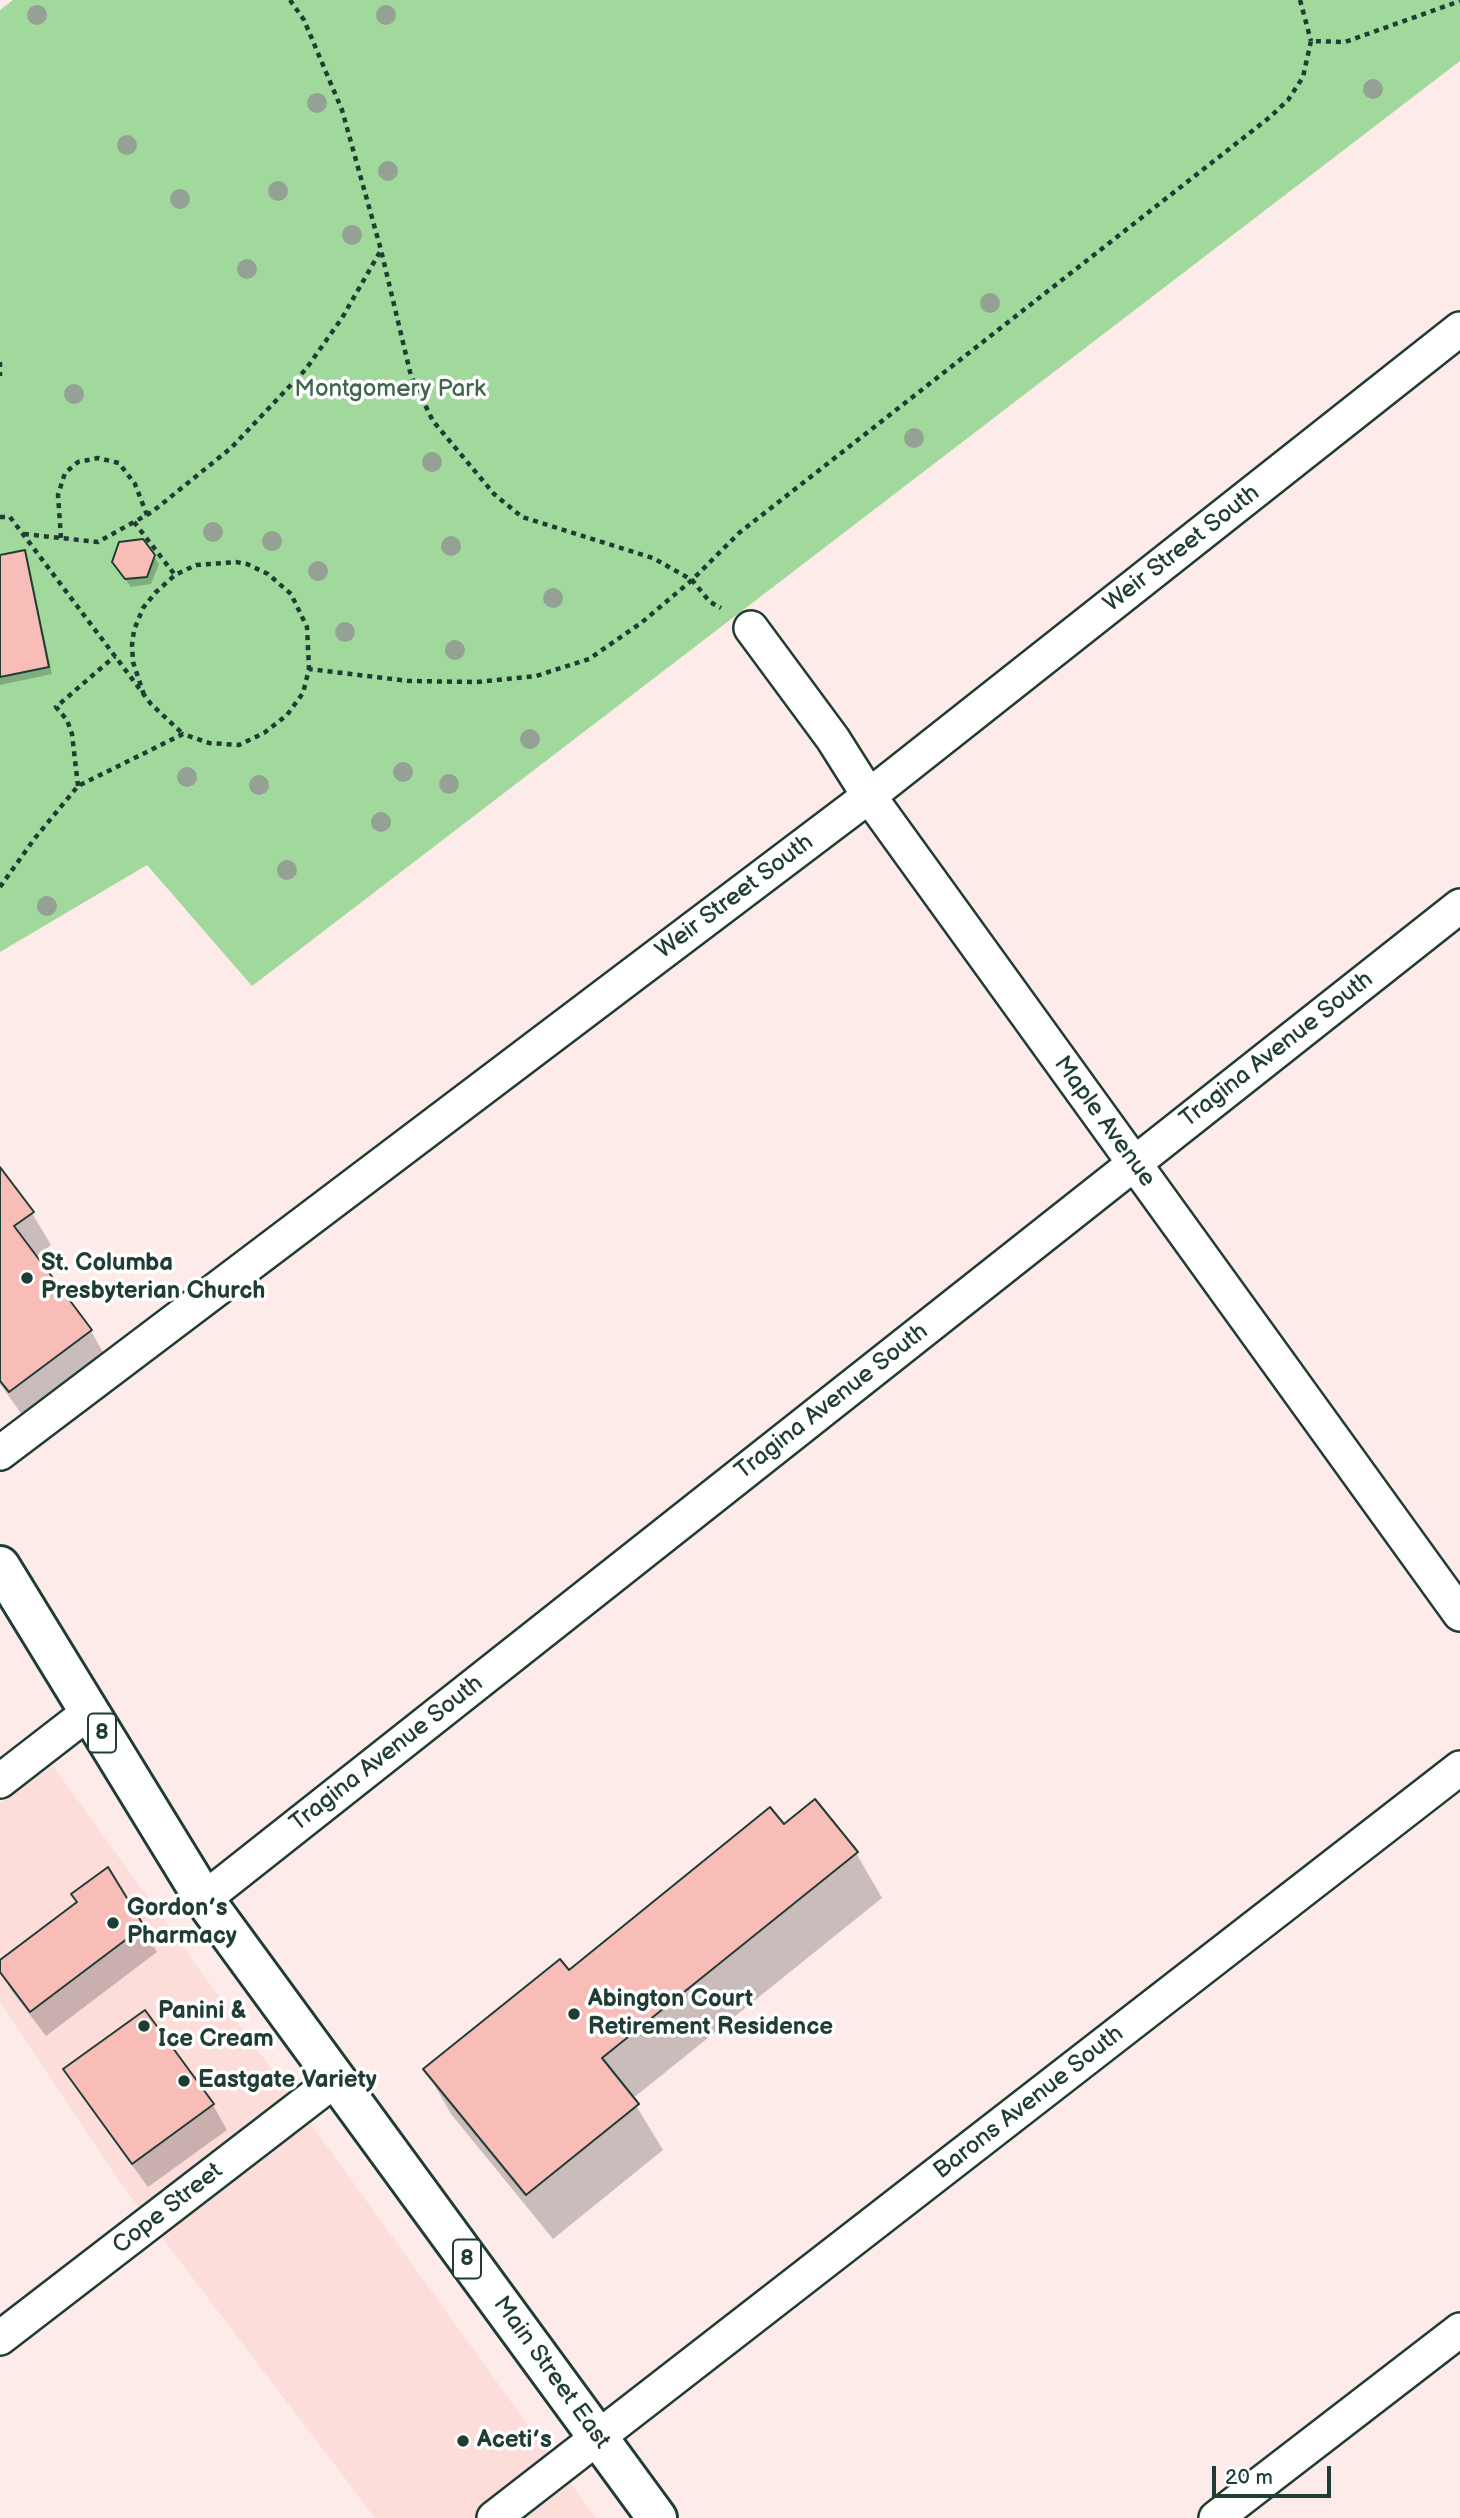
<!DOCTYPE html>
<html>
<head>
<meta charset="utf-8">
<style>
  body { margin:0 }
  #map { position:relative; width:1460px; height:2518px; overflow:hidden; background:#fdebe9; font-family:"Balsamiq Sans",sans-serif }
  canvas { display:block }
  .scale { position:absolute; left:1212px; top:2466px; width:119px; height:32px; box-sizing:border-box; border:4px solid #1f3d34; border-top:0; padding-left:9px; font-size:21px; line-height:24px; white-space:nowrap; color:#1f3d34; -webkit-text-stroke:5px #fff; paint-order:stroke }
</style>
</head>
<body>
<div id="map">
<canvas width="1460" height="2518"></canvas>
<div class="scale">20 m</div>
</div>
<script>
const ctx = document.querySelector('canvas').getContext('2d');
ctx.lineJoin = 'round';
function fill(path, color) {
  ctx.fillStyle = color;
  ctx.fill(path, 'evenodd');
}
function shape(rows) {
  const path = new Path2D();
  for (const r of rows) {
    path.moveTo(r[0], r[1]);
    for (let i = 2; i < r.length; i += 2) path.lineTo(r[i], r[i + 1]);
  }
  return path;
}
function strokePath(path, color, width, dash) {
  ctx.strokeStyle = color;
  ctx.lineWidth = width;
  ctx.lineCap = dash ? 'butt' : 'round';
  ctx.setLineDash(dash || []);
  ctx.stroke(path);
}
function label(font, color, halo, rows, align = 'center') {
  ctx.font = font + ' "Balsamiq Sans",sans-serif';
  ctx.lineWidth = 7;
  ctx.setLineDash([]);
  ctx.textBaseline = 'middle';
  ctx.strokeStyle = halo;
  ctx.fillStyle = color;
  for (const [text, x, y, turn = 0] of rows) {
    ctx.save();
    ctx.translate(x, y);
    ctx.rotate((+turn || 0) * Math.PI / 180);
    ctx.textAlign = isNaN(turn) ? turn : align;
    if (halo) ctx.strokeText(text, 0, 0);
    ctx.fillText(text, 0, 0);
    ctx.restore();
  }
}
fill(shape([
  [53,1766,525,2421,596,2518,375,2518,119,2181,0,2002,0,1803]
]), '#fcddda');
fill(shape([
  [13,0,1460,0,1460,61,252,986,147,865,0,952,0,10]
]), '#a1d99d');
fill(shape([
  [24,552,28,560,52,674,0,685,0,557],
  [154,556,159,564,151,584,131,587,118,570],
  [0,1170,32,1213,51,1245,35,1257,91,1331,109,1363,28,1423,0,1384],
  [784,1827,856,1853,882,1898,632,2099,663,2150,553,2239,451,2114,426,2070],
  [107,1870,157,1952,46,2036,11,1990,0,1971,0,1963,78,1903],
  [144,2012,213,2105,227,2130,148,2187,80,2094,65,2070]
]), '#0003');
const building = shape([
  [143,539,155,555,147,577,125,579,112,562,119,542,143,539],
  [25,550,49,667,0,677,0,555,25,550],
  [0,1167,34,1212,14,1226,92,1330,9,1392,0,1381,0,1167],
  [815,1799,858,1852,602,2058,639,2104,526,2195,423,2069,560,1959,569,1970,770,1807,784,1824,815,1799],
  [108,1867,144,1926,30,2012,0,1972,0,1960,77,1902,71,1894,108,1867],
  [145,2010,214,2104,132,2164,63,2069,145,2010]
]);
fill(building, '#f9bdb7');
strokePath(building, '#1f3d34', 2);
const street = shape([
  [751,628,833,739,869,796,1460,1614],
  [0,1453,869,796,1460,329],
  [0,1781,89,1712],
  [204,1899,1460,906],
  [0,2338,335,2080],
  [494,2518,1460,1768],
  [1216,2518,1460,2330]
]);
const primary = shape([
  [0,1566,204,1899,657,2518]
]);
strokePath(street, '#1f3d34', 38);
strokePath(primary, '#1f3d34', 44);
strokePath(shape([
  [290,0,304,20,342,110,381,250,411,376,433,421,494,494,522,517,653,558,692,580,710,602,721,608],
  [1300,0,1311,41],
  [0,362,0,376],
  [0,517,10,517,151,704,183,734],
  [134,522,175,575],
  [24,534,98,542,152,512,231,448,306,369,342,318,381,250],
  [61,538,58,495,65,473,78,462,98,458,119,463,135,484,147,515],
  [144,695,133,662,132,645,134,630,143,608,156,592,175,575,196,565,236,562,247,564,268,574,291,594,307,627,309,669],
  [78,786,72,734,67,720,56,707,115,656],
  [0,887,35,838,78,786,183,734,209,743,239,745,264,733,287,715,303,693,309,669,409,681,477,682,536,676,589,659,641,623,692,580,739,533,1270,117,1288,100,1303,77,1311,41,1345,42,1460,1]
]), '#1f3d34', 4.5, [5, 5]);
strokePath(street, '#fff', 33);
strokePath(primary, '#fff', 38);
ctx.fillStyle = '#95a194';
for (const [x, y] of [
  [37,15],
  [386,15],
  [1373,89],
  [317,103],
  [127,145],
  [388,171],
  [278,191],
  [180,199],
  [352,235],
  [247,269],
  [990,303],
  [74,394],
  [914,438],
  [432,462],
  [213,532],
  [272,541],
  [451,546],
  [318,571],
  [553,598],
  [345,632],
  [455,650],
  [530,739],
  [403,772],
  [187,777],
  [449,784],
  [259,785],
  [381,822],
  [287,870],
  [47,906]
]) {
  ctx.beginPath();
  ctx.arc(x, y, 10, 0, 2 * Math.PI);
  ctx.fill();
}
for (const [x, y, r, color] of [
  [27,1278,7,"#1f3d34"],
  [113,1923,7,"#1f3d34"],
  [574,2014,7,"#1f3d34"],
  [144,2026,7,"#1f3d34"],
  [184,2081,7,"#1f3d34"],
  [463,2441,7,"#1f3d34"]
]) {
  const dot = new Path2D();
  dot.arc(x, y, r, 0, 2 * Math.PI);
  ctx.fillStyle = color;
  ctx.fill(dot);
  strokePath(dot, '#fff', 2.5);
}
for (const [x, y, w] of [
  [102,1733,28],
  [467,2259,28]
]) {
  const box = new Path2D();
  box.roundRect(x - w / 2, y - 19.5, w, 39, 5);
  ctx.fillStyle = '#fff';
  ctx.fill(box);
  strokePath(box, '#1f3d34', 2);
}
label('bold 23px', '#1f3d34', null, [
  ["8",102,1733],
  ["8",467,2259]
]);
label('24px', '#40644e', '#fff', [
  ["Montgomery Park",390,390]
]);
label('24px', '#1f3d34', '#fff', [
  ["Weir Street South",1182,549,-38],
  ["Weir Street South",735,897,-37],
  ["Tragina Avenue South",1277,1050,-38],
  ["Maple Avenue",1104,1122,54],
  ["Tragina Avenue South",832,1402,-38],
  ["Tragina Avenue South",387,1754,-38],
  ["Barons Avenue South",1029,2103,-38],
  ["Cope Street",168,2209,-38],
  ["Main Street East",551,2373,54]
]);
label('bold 24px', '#1f3d34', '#fff', [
  ["St. Columba",41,1264],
  ["Presbyterian Church",41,1292],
  ["Gordon’s",127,1909],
  ["Pharmacy",127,1937],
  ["Abington Court",588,2000],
  ["Retirement Residence",588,2028],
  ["Panini &",158,2012],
  ["Ice Cream",158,2040],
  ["Eastgate Variety",198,2081],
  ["Aceti’s",477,2441]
], 'left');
</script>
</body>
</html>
